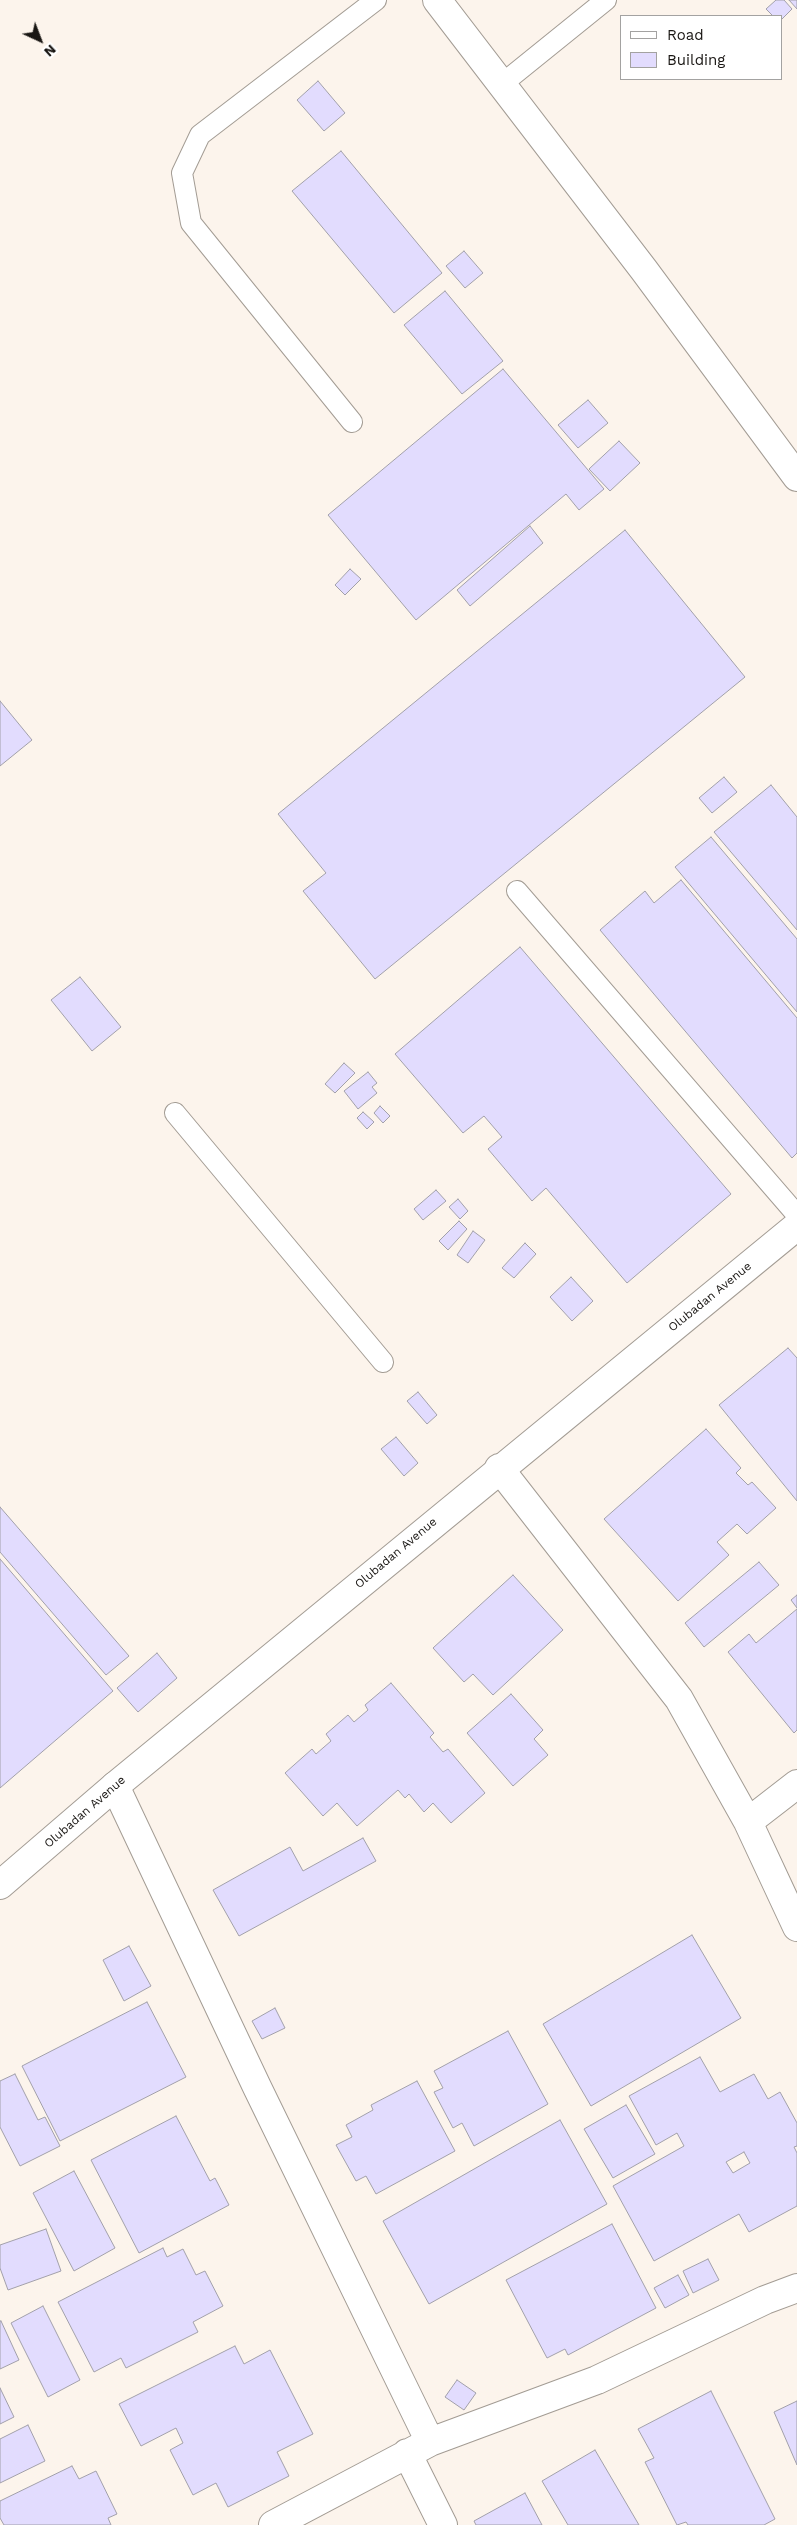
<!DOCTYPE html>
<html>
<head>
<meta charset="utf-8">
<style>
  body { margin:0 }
  #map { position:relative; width:797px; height:2525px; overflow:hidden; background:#fcf4ec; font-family:"Work Sans",sans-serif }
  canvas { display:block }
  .legend { position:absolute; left:620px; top:15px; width:162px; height:65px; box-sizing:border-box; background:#fff; border:1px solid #a3a2a1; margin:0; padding:6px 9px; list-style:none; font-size:15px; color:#191613 }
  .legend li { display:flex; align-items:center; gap:10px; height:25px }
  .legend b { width:25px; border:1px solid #a3a2a1 }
  .north { position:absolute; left:15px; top:15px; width:50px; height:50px; -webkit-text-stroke:4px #fff; paint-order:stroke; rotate:137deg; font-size:14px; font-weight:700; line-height:20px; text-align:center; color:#191613 }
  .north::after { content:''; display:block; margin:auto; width:18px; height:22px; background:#191613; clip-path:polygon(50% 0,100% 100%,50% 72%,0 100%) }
</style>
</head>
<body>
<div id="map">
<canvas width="797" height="2525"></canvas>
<ul class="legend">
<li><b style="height:6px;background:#fff"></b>Road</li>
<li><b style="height:14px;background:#e2dcfe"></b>Building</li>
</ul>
<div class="north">N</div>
</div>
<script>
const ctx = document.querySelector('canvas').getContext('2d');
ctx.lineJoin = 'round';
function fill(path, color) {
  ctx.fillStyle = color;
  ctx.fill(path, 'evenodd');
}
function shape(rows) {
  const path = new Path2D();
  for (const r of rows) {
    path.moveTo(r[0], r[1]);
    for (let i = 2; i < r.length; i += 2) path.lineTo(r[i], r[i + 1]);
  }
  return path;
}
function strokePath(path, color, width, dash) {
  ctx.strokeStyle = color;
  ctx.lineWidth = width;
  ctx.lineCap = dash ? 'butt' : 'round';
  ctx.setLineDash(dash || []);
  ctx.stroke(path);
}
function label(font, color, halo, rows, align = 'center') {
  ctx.font = font + ' "Work Sans",sans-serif';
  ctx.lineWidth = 4;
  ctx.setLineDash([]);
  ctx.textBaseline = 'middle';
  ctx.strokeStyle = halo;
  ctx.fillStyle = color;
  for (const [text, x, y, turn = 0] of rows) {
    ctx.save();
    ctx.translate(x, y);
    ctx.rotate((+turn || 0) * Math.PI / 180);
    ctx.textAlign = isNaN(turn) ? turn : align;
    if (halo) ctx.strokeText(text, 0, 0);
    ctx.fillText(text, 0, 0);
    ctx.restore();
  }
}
const building = shape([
  [776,0,784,0,792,9,781,20,781,16,773,16,766,9,776,0],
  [789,0,797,0,797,9,789,0],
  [318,81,345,113,324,131,297,100,318,81],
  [341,151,442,273,394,313,292,191,341,151],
  [464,251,483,273,465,288,446,266,464,251],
  [445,291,503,361,462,394,404,325,445,291],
  [503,369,604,489,579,510,566,494,416,620,328,515,503,369],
  [588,400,608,423,578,448,558,425,588,400],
  [619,441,640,463,610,491,589,469,619,441],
  [530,526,543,543,470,606,457,590,530,526],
  [625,530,745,677,375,979,303,891,326,873,278,814,625,530],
  [350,569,361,579,345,595,335,585,350,569],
  [0,701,32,740,0,766,0,701],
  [724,777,737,792,712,813,699,798,724,777],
  [771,785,797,817,797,930,714,832,771,785],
  [711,837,797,939,797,1012,675,867,711,837],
  [681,880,797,1018,797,1153,792,1158,600,930,645,891,654,903,681,880],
  [520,947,731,1194,627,1283,546,1188,532,1201,488,1149,502,1137,484,1116,463,1133,395,1054,520,947],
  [80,977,121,1027,92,1051,51,1000,80,977],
  [344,1063,355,1073,335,1093,325,1084,344,1063],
  [368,1072,377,1083,372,1087,377,1093,358,1109,344,1091,368,1072],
  [380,1106,390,1116,383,1123,374,1113,380,1106],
  [363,1112,374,1122,367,1129,357,1118,363,1112],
  [436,1190,446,1201,423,1220,414,1209,436,1190],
  [458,1199,468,1211,460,1219,449,1207,458,1199],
  [459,1221,467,1229,448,1250,439,1241,459,1221],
  [473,1231,485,1240,468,1263,457,1255,473,1231],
  [525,1243,536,1254,514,1278,502,1268,525,1243],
  [571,1277,593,1301,572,1321,550,1297,571,1277],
  [788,1348,797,1358,797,1501,719,1405,788,1348],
  [418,1392,437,1415,427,1424,407,1401,418,1392],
  [706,1429,741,1468,736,1473,748,1485,752,1482,776,1508,747,1534,737,1524,717,1542,729,1555,678,1601,604,1519,706,1429],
  [396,1437,418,1463,404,1476,381,1449,396,1437],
  [0,1507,129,1656,106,1675,0,1552,0,1507],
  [0,1559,113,1691,0,1788,0,1559],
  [759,1562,779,1585,704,1647,685,1623,759,1562],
  [513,1575,563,1630,493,1695,473,1674,464,1682,433,1648,513,1575],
  [797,1595,797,1608,791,1600,797,1595],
  [797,1609,797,1730,794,1733,728,1652,749,1634,756,1643,797,1609],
  [157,1653,177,1678,138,1712,117,1688,157,1653],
  [391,1683,434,1733,430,1737,443,1752,448,1749,485,1793,451,1823,433,1803,424,1812,409,1794,405,1798,398,1790,357,1826,337,1803,323,1816,285,1773,312,1749,316,1754,331,1741,326,1734,348,1715,354,1722,368,1710,365,1705,391,1683],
  [511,1694,543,1730,534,1739,548,1755,513,1786,467,1733,511,1694],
  [363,1838,376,1861,239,1936,213,1890,290,1847,303,1871,363,1838],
  [692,1935,741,2018,591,2106,543,2024,692,1935],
  [129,1946,151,1986,124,2001,103,1960,129,1946],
  [147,2002,186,2077,60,2141,22,2066,147,2002],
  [275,2008,285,2028,262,2039,252,2021,275,2008],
  [508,2031,548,2104,474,2146,462,2123,453,2128,434,2092,443,2088,434,2071,508,2031],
  [700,2057,720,2092,754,2074,768,2099,780,2092,797,2123,797,2146,794,2147,797,2153,797,2206,749,2232,739,2214,654,2261,613,2186,684,2146,677,2133,656,2145,629,2096,700,2057],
  [744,2152,750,2163,733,2173,726,2162,744,2152],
  [15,2074,38,2120,45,2117,60,2146,20,2166,0,2127,0,2081,15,2074],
  [417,2081,455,2151,376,2194,366,2176,356,2181,336,2145,352,2137,346,2125,373,2110,371,2105,417,2081],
  [626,2105,655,2154,613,2178,584,2129,626,2105],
  [176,2116,210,2181,215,2178,229,2205,139,2253,91,2160,176,2116],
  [560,2120,607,2204,429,2304,383,2221,560,2120],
  [74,2171,115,2248,74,2271,33,2193,74,2171],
  [612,2224,656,2308,568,2355,565,2349,547,2358,506,2280,612,2224],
  [46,2229,61,2271,8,2290,0,2268,0,2245,46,2229],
  [163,2248,167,2257,183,2249,196,2275,205,2271,223,2306,193,2322,198,2332,126,2368,121,2358,94,2372,58,2302,163,2248],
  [708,2259,719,2280,693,2293,683,2271,708,2259],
  [678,2275,689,2295,665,2308,654,2288,678,2275],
  [43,2306,80,2380,48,2397,11,2323,43,2306],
  [1,2321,19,2360,0,2369,0,2321,1,2321],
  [235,2346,244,2364,270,2350,313,2434,277,2452,289,2476,228,2507,216,2483,193,2495,170,2450,183,2443,176,2428,141,2446,119,2404,235,2346],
  [457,2380,476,2393,464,2410,445,2397,457,2380],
  [0,2388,14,2417,0,2424,0,2388],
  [711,2391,775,2519,764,2525,688,2525,686,2522,677,2525,645,2462,654,2458,638,2429,711,2391],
  [797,2401,797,2465,774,2412,797,2401],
  [28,2425,45,2461,0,2483,0,2439,28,2425],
  [595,2450,639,2525,568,2525,542,2481,595,2450],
  [72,2466,79,2479,96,2471,117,2514,108,2518,111,2525,4,2525,0,2518,0,2501,72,2466],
  [525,2493,542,2525,476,2525,474,2521,525,2493]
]);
fill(building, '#e2dcfe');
strokePath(building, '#a2a0aa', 1);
const service = shape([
  [502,84,606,0],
  [352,422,191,223,182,173,200,135,376,0],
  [517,891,797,1215],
  [175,1113,383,1362]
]);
const minor = shape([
  [437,0,644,270,797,477],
  [499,1468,679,1699,748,1822,797,1927],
  [115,1786,257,2087,430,2442],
  [748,1822,797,1784],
  [407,2453,443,2525],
  [273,2525,430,2442,597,2380,765,2300,797,2288]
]);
const tertiary = shape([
  [0,1885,115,1786,797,1226]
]);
strokePath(service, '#a39c94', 22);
strokePath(minor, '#a39c94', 30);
strokePath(tertiary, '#a39c94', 30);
strokePath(service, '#fff', 20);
strokePath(minor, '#fff', 28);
strokePath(tertiary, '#fff', 28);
label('12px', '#191613', '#fff', [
  ["Olubadan Avenue",710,1297,-39],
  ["Olubadan Avenue",396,1553,-40],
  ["Olubadan Avenue",85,1812,-41]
]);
</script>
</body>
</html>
